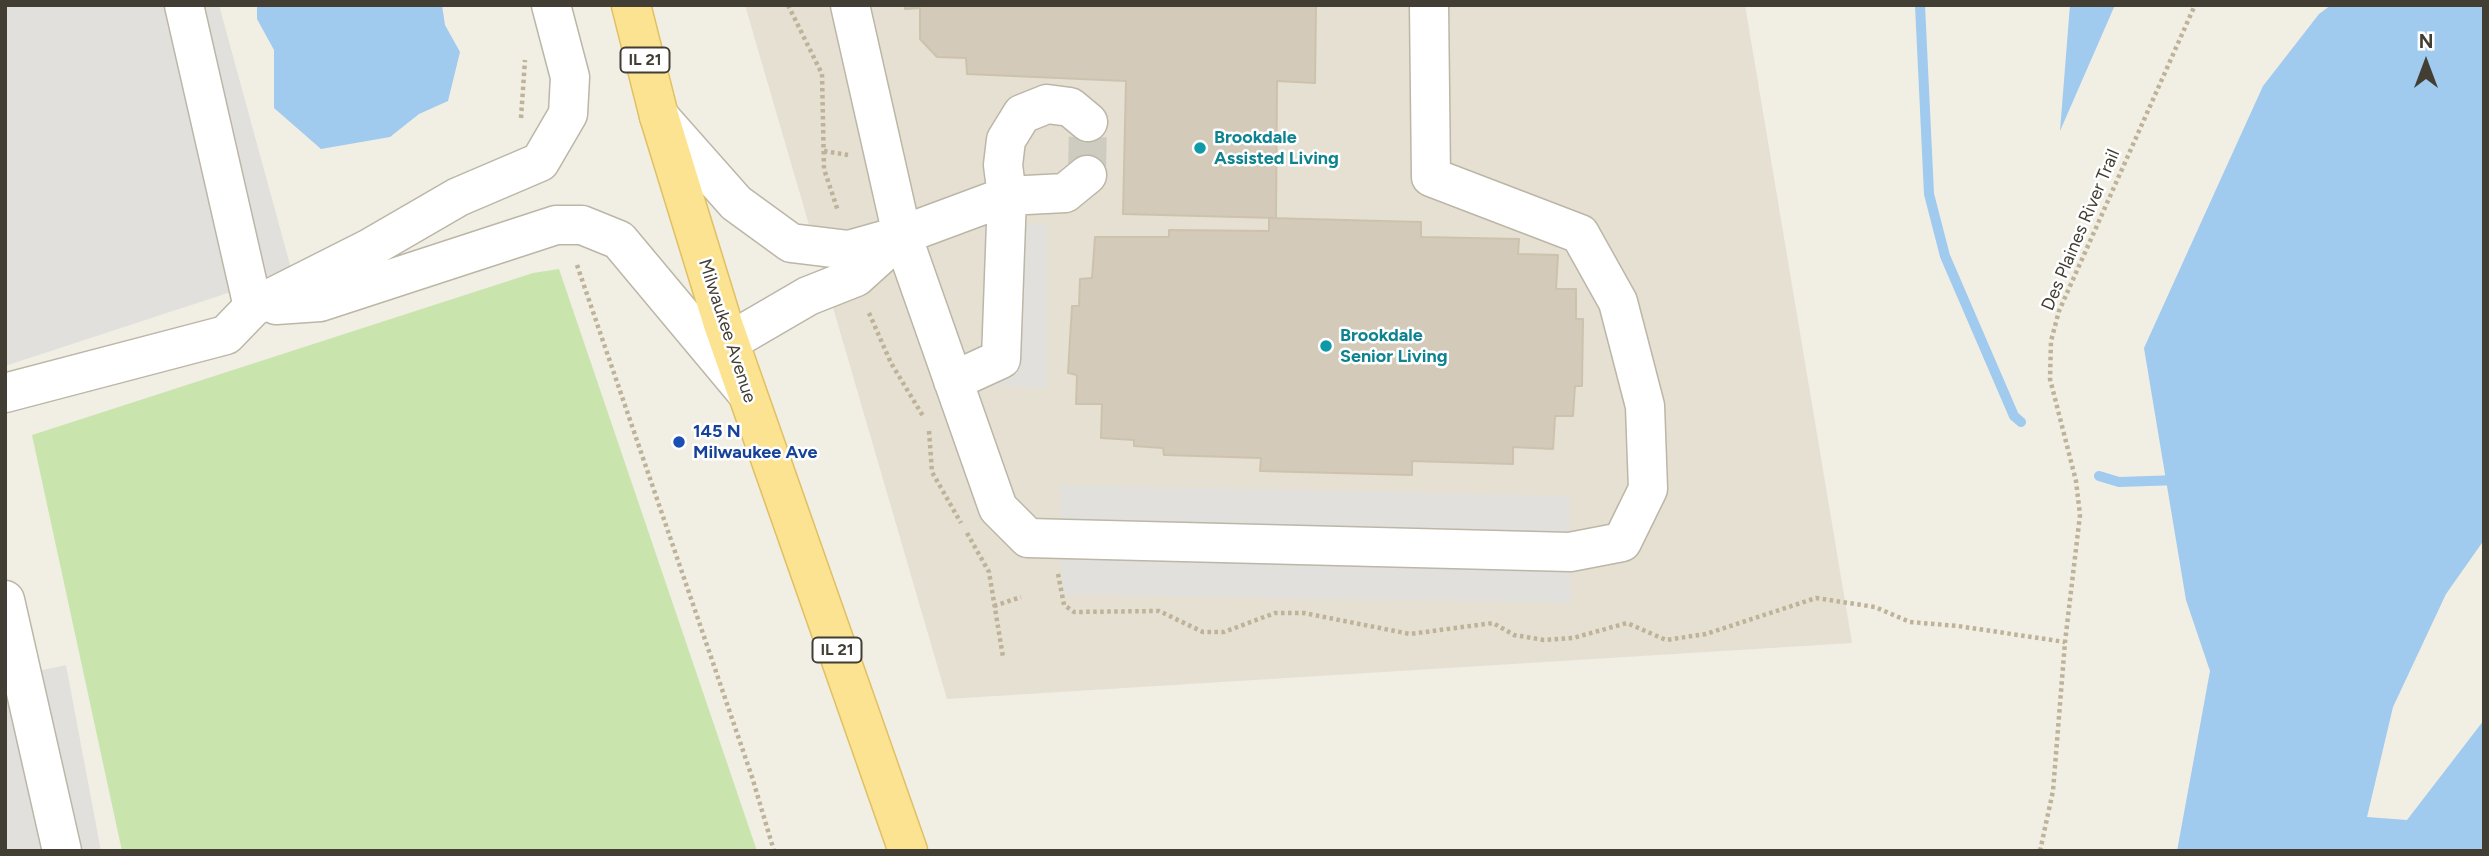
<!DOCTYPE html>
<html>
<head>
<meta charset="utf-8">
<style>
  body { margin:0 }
  #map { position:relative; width:2489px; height:856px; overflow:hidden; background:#f1eee4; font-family:Figtree,sans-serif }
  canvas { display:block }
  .frame { position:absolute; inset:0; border:7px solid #433e34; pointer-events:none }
  .north { position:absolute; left:2391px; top:28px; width:70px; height:70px; -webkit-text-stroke:5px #fff; paint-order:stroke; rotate:0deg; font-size:19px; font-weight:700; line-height:28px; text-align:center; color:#433e34 }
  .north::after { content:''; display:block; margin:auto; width:24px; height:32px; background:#433e34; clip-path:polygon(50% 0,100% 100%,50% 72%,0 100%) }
</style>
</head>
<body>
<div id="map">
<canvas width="2489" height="856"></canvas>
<div class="frame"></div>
<div class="north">N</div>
</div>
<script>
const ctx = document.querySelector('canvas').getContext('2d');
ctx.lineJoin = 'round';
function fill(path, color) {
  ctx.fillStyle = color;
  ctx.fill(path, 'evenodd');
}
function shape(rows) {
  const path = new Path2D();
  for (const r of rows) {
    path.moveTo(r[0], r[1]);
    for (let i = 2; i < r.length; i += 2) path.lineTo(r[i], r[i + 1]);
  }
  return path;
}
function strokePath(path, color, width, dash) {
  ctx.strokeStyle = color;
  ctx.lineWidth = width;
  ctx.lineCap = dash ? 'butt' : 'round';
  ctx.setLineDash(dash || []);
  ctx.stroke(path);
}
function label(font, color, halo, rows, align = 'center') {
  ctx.font = font + ' Figtree,sans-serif';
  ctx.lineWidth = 5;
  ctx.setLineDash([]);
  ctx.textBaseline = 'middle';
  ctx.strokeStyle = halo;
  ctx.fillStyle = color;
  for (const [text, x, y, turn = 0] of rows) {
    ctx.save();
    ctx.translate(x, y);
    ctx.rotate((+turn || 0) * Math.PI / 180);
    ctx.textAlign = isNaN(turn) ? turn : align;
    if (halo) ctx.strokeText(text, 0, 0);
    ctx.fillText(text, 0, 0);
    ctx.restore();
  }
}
fill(shape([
  [745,5,1745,5,1852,643,947,699]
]), '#e5e0d2');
fill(shape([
  [559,269,757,851,122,851,32,435,533,273]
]), '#c9e5ad');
fill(shape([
  [5,5,219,5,292,272,5,366],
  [984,221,1047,225,1047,388,984,385],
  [1060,485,1569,496,1571,603,1062,594],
  [66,665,101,851,5,851,5,678]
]), '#e2e0dc');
fill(shape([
  [257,5,442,5,445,25,460,52,448,101,419,114,390,137,321,149,274,108,274,50,257,19],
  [2070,5,2115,5,2060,131],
  [2331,5,2484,5,2484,540,2446,594,2393,707,2367,817,2407,820,2484,720,2484,851,2177,851,2210,671,2186,600,2144,348,2263,86,2319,14]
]), '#a0caee');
strokePath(shape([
  [1920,5,1929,194,1945,256,2014,416,2021,422],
  [2099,476,2119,482,2179,480]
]), '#a0caee', 10);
const building = shape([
  [905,5,1316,5,1315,83,1277,81,1276,218,1123,214,1126,81,967,74,966,58,937,57,920,39,920,8,905,9,905,5],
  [1269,218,1421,222,1421,237,1519,239,1518,254,1558,255,1556,289,1576,289,1576,319,1583,319,1582,386,1575,386,1573,416,1555,416,1553,449,1513,447,1513,464,1412,461,1412,475,1260,471,1261,458,1164,455,1163,448,1134,446,1134,440,1101,438,1102,404,1076,404,1077,375,1068,373,1072,306,1079,306,1080,279,1092,278,1095,237,1169,237,1169,230,1269,231,1269,218]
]);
fill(building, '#d3cab9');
strokePath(building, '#cdc2ad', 2);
strokePath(shape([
  [1087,175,1088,122]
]), '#cecbc1', 38, [38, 19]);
const minor = shape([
  [184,5,253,307],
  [850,5,902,235,998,508,1028,538,1570,552,1622,542,1648,489,1645,406,1618,302,1580,234,1431,177,1429,5],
  [659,116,736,203,791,243,849,250,902,235,1007,196,1003,165,1006,140,1022,114,1047,104,1070,107,1088,122],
  [276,305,320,302,556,225,582,225,619,240,746,392],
  [729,342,808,296,856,277,898,239],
  [953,381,1001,359,1007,196,1065,193,1087,175],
  [5,393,226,335,253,307,370,248,458,197,540,162,568,114,570,77,551,5],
  [5,600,62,851]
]);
const major = shape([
  [631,5,659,116,723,324,908,851]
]);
strokePath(minor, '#bcb6a7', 41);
strokePath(major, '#e0c063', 41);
strokePath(shape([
  [788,5,822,74,824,169,838,211],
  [521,118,525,60],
  [824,151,848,155],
  [577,265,752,777,774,851],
  [869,313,891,363,923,416],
  [929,431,932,472,961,523],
  [967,533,989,572,1003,657],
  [1058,574,1064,605,1074,612,1159,611,1203,632,1224,632,1275,613,1304,613,1410,634,1493,623,1514,635,1544,640,1573,638,1627,623,1666,640,1706,634,1816,598,1875,607,1910,622,1958,626,2065,642],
  [994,606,1021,597],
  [2040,851,2053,791,2065,642,2080,515,2076,481,2050,379,2051,341,2059,311,2195,5]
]), '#beb298', 4.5, [3.5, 3.5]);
strokePath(minor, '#fff', 38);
strokePath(major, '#fce392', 38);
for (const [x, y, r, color] of [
  [1200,148,7,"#0f9aa8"],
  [1326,346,7,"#0f9aa8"],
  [679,442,7,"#1a4fb4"]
]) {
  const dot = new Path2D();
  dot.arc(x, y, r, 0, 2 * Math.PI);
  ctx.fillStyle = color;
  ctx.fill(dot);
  strokePath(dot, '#fff', 2.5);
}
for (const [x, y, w] of [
  [645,60,49],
  [837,650,49]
]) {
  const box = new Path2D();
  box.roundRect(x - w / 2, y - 12.5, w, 25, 5);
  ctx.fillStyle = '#fff';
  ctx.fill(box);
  strokePath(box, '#433e34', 2);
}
label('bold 16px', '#433e34', null, [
  ["IL 21",645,60],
  ["IL 21",837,650]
]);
label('bold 18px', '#0d838f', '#fff', [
  ["Brookdale",1214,138],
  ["Assisted Living",1214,159],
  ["Brookdale",1340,336],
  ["Senior Living",1340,357]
], 'left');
label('18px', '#433e34', '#fff', [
  ["Des Plaines River Trail",2081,230,-67],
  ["Milwaukee Avenue",727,331,72]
]);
label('bold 18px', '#164399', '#fff', [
  ["145 N",693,432],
  ["Milwaukee Ave",693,453]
], 'left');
</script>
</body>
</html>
